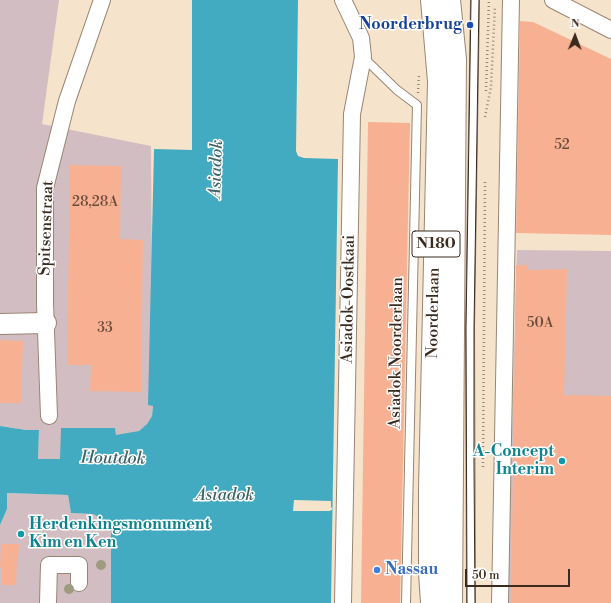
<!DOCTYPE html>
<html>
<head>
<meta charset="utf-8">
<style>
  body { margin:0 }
  #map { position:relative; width:611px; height:603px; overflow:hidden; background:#f6e3cb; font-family:"Libre Bodoni",serif }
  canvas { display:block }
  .north { position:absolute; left:555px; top:16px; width:40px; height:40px; -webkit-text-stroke:3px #fff; paint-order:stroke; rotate:1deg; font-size:11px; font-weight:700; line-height:16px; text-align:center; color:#3b2a1e }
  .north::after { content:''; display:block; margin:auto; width:14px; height:18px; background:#3b2a1e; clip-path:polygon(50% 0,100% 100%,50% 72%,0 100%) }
  .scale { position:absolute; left:465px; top:569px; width:105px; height:18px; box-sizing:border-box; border:2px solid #3b2a1e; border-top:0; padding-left:5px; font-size:12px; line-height:14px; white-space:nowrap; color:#3b2a1e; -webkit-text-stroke:3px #fff; paint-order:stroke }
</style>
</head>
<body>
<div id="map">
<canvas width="611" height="603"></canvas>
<div class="north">N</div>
<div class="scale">50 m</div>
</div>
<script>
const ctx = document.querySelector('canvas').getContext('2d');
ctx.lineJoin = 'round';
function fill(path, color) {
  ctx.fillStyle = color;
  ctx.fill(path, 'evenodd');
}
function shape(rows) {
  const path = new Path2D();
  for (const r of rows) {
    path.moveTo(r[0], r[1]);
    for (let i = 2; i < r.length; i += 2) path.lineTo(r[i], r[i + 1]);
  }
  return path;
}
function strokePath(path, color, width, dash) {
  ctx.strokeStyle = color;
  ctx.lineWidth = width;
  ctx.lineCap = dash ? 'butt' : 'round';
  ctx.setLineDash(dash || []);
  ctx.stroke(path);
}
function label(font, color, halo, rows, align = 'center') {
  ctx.font = font + ' "Libre Bodoni",serif';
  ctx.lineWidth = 3;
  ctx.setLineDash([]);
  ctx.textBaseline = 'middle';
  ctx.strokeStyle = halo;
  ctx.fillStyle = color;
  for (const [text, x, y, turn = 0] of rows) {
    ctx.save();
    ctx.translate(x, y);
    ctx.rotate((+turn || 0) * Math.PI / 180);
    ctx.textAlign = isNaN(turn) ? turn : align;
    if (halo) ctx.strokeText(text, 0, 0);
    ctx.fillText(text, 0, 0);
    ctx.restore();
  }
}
fill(shape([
  [0,0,59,0,42,124,151,146,153,406,152,416,147,424,139,431,116,436,115,428,61,459,38,459,39,430,26,430,0,426],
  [517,250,611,251,611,603,507,603],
  [6,493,68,495,71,513,93,514,100,518,107,524,111,532,111,603,0,603,0,525,7,509]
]), '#d2bec2');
fill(shape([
  [192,0,298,0,296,151,298,156,304,158,338,159,331,603,111,603,111,532,107,524,100,518,93,514,71,513,68,495,7,493,7,509,0,525,0,426,26,430,39,430,38,459,60,459,61,428,115,428,116,435,139,431,147,424,152,416,153,406,148,405,154,149,192,150]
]), '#42abc1');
fill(shape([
  [294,500,331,501,331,507,332,508,332,510,331,510,330,511,293,511]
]), '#f6e3cb');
fill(shape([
  [520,21,533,22,611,59,611,235,516,233],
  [368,122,410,123,400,603,361,603],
  [70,165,121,166,120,239,143,240,141,392,90,391,91,365,67,365],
  [516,265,528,265,528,270,567,269,564,395,611,396,611,603,511,603],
  [0,340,23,341,21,403,0,403],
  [1,544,19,544,18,557,17,557,16,585,1,585,1,567,0,567]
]), '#f7b092');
const service = shape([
  [363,57,397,90,417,105,406,603],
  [471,603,470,328,475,0]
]);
const minor = shape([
  [343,0,361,38,363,57,352,114,343,603],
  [553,0,611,30],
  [49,416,45,303,45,188,67,101,102,0],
  [48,603,49,565,79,565,79,583],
  [500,603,511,0]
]);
const tertiary = shape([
  [0,324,46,323]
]);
const primary = shape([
  [449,0,455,59,451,603],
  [432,603,430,572,430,489,439,81,432,0]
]);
strokePath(service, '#988674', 10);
strokePath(minor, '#988674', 18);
strokePath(tertiary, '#988674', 22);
strokePath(primary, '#988674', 24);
strokePath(shape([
  [486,91,489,0],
  [418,93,419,74],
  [485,117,491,87,495,6],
  [483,467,485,182]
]), '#988674', 2.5, [1, 3]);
strokePath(service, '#fff', 8);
strokePath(minor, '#fff', 16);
strokePath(tertiary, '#fff', 20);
strokePath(primary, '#fff', 22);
strokePath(shape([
  [467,603,466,328,471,0],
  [475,603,474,463,474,328,479,0]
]), '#3b2a1e', 1);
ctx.fillStyle = '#9e9b80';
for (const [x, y] of [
  [101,565],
  [69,589]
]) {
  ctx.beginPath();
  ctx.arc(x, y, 5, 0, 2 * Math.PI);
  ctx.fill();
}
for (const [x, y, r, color] of [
  [470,25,4,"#1a4fb4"],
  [562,461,4,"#0f9aa8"],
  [21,534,4,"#0f9aa8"],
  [377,570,4,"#3f7fe0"]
]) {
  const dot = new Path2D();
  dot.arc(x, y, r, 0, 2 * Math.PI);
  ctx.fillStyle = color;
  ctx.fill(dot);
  strokePath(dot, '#fff', 1.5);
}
label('14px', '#6a4c3b', null, [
  ["52",562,146],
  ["28,28A",95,203],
  ["50A",540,324],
  ["33",105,329]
]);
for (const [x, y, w] of [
  [436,244,48]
]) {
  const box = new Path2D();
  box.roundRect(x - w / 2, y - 13, w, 26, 3);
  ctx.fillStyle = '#fff';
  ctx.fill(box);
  strokePath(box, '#3b2a1e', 1);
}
label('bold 15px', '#3b2a1e', null, [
  ["N180",436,244]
]);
label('bold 16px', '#164399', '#fff', [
  ["Noorderbrug",462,25]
], 'right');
label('16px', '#3b2a1e', '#fff', [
  ["Spitsenstraat",47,228,-88],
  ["Asiadok-Oostkaai",349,299,-89],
  ["Noorderlaan",434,313,-89],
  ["Asiadok Noorderlaan",397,353,-89]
]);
label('bold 16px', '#0d838f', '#fff', [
  ["A-Concept",554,452],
  ["Interim",554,470],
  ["Herdenkingsmonument",29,525,"left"],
  ["Kim en Ken",29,543,"left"]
], 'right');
label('bold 16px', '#366cbe', '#fff', [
  ["Nassau",385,570]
], 'left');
label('italic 17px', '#3e6467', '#fff', [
  ["Asiadok",217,169,-88],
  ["Houtdok",113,459,1],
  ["Asiadok",225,496]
]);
</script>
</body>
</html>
